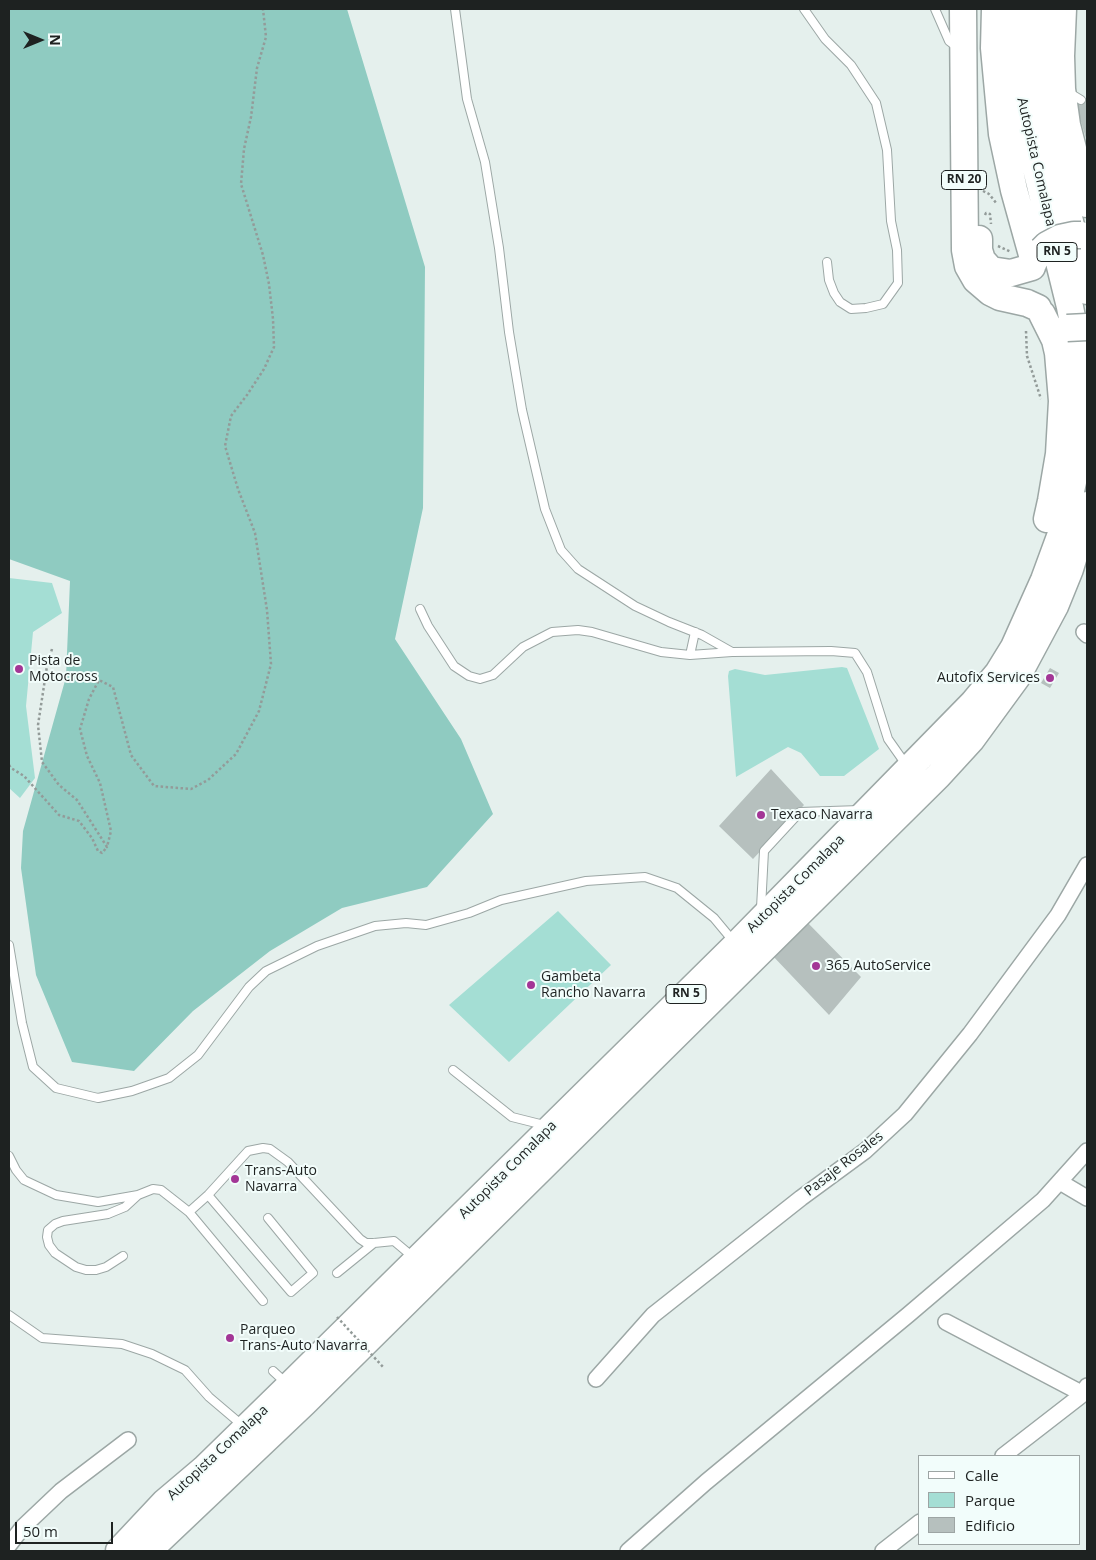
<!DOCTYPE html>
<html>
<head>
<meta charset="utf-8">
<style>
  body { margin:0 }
  #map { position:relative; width:1096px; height:1560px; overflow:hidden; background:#e5f0ed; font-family:"Open Sans",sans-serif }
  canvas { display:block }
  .frame { position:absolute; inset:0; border:10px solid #1e2221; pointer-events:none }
  .legend { position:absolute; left:918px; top:1455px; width:162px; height:90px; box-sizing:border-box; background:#f2fdfb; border:1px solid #9da5a4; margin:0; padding:6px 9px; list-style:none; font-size:15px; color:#1e2221 }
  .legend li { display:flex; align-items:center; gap:10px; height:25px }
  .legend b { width:25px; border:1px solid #9da5a4 }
  .north { position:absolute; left:15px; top:15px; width:50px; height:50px; -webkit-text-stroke:4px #f2fdfb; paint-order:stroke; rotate:90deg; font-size:14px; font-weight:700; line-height:20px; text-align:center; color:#1e2221 }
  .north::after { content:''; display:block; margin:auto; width:18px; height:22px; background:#1e2221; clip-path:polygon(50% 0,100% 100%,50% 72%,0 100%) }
  .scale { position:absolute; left:15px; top:1522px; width:98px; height:22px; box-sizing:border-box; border:2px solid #1e2221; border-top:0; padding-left:6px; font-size:15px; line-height:18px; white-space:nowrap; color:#1e2221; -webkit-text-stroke:4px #f2fdfb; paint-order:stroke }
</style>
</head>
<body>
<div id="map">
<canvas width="1096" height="1560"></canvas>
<div class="frame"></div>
<ul class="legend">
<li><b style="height:6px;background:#fff"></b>Calle</li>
<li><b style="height:14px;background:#a4ded4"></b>Parque</li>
<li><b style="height:14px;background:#b6c0be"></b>Edificio</li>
</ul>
<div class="north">N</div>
<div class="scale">50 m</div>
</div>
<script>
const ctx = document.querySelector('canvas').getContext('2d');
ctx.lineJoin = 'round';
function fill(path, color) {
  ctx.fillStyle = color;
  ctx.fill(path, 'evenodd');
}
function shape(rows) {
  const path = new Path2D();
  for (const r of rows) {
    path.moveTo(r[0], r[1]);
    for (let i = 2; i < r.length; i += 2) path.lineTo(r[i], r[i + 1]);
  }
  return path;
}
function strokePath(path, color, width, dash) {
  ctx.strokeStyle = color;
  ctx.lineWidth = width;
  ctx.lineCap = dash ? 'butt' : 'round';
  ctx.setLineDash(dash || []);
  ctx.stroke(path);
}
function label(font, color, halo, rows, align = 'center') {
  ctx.font = font + ' "Open Sans",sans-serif';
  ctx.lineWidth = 4;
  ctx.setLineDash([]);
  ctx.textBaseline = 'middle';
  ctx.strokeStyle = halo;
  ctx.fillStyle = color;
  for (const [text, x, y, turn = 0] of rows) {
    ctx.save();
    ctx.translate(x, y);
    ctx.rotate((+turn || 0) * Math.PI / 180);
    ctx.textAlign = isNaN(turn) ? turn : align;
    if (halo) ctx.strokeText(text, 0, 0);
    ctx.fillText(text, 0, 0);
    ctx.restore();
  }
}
fill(shape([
  [9,578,52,583,62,613,33,632,26,706,35,778,20,798,9,788],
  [842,667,847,668,879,749,844,776,820,776,801,753,788,747,736,777,728,676,729,671,735,669,765,675],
  [558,911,611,965,509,1062,449,1005]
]), '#a4ded4');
fill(shape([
  [9,9,347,9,425,267,423,508,395,639,461,739,493,814,427,887,342,908,270,951,193,1011,134,1071,72,1062,36,975,21,868,23,831,66,677,70,581,9,559]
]), '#8fcbc1');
fill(shape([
  [1087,98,1087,142,1075,101],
  [1050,668,1059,673,1050,688,1041,683],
  [771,769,804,805,753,859,719,826],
  [805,920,861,977,829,1015,771,954]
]), '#b6c0be');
const lane = shape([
  [455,9,467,99,485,162,499,248,509,332,522,410,545,509,561,550,578,569,635,606,669,622,702,635,732,652,831,651,855,653,867,672,888,739,907,766],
  [804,9,825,39,851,65,876,103,887,150,891,221,897,250,898,283,883,304,866,308,851,309,840,302,834,293,829,280,827,262],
  [935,9,949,41,957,47],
  [1068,92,1081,100],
  [420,609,428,626,454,666,469,676,480,679,493,675,523,647,552,632,578,630,592,632,661,652,690,655,732,652],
  [690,655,695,632],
  [761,908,764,851,800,812,860,810],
  [9,945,22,1023,33,1067,56,1088,98,1098,132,1091,169,1078,198,1055,249,987,266,971,317,946,375,926,406,923,426,925,469,913,501,900,586,881,645,877,677,888,714,918,734,942],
  [453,1070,512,1117,544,1125],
  [9,1156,16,1170,24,1180,56,1195,98,1202,138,1195,153,1189,161,1190,189,1212,208,1195,248,1151,263,1148,270,1149,288,1162,360,1239,366,1243,374,1243,394,1241,413,1257],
  [208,1195,291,1292,313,1273,268,1218],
  [189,1212,263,1301],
  [123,1256,106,1267,96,1270,86,1270,76,1267,55,1253,49,1245,47,1237,48,1230,55,1224,63,1221,108,1214,125,1207,138,1195],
  [337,1273,374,1243],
  [9,1315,42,1338,122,1344,152,1354,185,1370,209,1397,242,1425],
  [273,1371,286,1383]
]);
const street = shape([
  [1084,632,1087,635],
  [1060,1182,1087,1198],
  [946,1322,1083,1394],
  [596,1379,653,1315,801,1198,865,1151,905,1114,970,1034,1058,915,1087,865],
  [1003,1456,1083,1394,1087,1386],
  [9,1545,23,1527,61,1491,128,1440],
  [628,1551,706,1482,908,1315,1043,1200,1087,1151],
  [883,1551,920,1522]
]);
const highway = shape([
  [963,9,965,250,968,266,976,280,990,292,1000,297,1027,303,1038,308],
  [995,9,994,48,1002,134,1014,190,1034,262],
  [1040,9,1040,62,1045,119,1087,291],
  [1063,9,1061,56,1062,89,1067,125,1087,204],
  [979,239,979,250,982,260,991,270,1011,273,1032,267],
  [1042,314,1055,340,1058,353,1062,401,1059,454,1051,501,1047,519],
  [119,1551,165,1502,204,1469,289,1386,736,945,973,703,998,673,1014,647,1044,580,1062,531,1073,482,1078,454,1082,403,1080,359,1070,307,1025,124,1017,48,1017,9],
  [148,1551,304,1403,938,776,971,740,1017,677,1055,606,1070,569,1081,533,1087,505]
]);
strokePath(lane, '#9ca7a5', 10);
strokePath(street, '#9ca7a5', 18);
strokePath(highway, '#9ca7a5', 29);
strokePath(shape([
  [983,191,989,194,997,204],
  [985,215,986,213,990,214,991,224],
  [998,246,1011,252],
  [1026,331,1027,356,1041,399],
  [52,649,47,666,38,725,42,762,59,785,77,800,107,847,111,831,100,783,87,756,80,729,89,699,99,680,113,687,131,755,154,786,191,789,208,780,236,754,259,711,271,664,267,610,255,533,238,489,225,446,231,416,247,395,264,369,274,347,273,319,269,284,263,255,241,184,244,149,251,117,257,68,266,37,263,9],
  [9,765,11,768,24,776,59,815,79,821,92,838,98,851,102,853,107,847]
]), '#939b99', 2.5, [2.5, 2.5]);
strokePath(lane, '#fff', 8);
strokePath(street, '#fff', 15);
strokePath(highway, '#fff', 26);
const highwayBridge = shape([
  [1042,250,1047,245,1060,238,1074,235,1081,235],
  [1067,328,1087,327]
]);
strokePath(highwayBridge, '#9ca7a5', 29, []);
strokePath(shape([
  [337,1317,384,1368]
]), '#939b99', 2.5, [2.5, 2.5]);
strokePath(highwayBridge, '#fff', 26);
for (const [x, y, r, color] of [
  [19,669,5,"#a33696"],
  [1050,678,5,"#a33696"],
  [761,815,5,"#a33696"],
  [816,966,5,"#a33696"],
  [531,985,5,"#a33696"],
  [235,1179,5,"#a33696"],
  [230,1338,5,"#a33696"]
]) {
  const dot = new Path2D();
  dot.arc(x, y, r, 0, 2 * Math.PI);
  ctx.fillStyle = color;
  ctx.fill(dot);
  strokePath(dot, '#f2fdfb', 2);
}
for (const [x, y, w] of [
  [964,180,45],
  [1057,252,40],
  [686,994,40]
]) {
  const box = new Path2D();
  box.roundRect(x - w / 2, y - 9.5, w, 19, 4);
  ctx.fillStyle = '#f2fdfb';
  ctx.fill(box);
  strokePath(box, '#1e2221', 1);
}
label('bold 12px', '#1e2221', null, [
  ["RN 20",964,180],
  ["RN 5",1057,252],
  ["RN 5",686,994]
]);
label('14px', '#1e2221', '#f2fdfb', [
  ["Autopista Comalapa",1036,162,77],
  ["Autopista Comalapa",796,884,-45],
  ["Pasaje Rosales",844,1164,-38],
  ["Autopista Comalapa",508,1170,-45],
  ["Autopista Comalapa",218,1453,-43]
]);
label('14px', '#1e2221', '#f2fdfb', [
  ["Pista de",29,661],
  ["Motocross",29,677],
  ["Autofix Services",1040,678,"right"],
  ["Texaco Navarra",771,815],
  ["365 AutoService",826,966],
  ["Gambeta",541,977],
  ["Rancho Navarra",541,993],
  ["Trans-Auto",245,1171],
  ["Navarra",245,1187],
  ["Parqueo",240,1330],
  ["Trans-Auto Navarra",240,1346]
], 'left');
</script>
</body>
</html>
